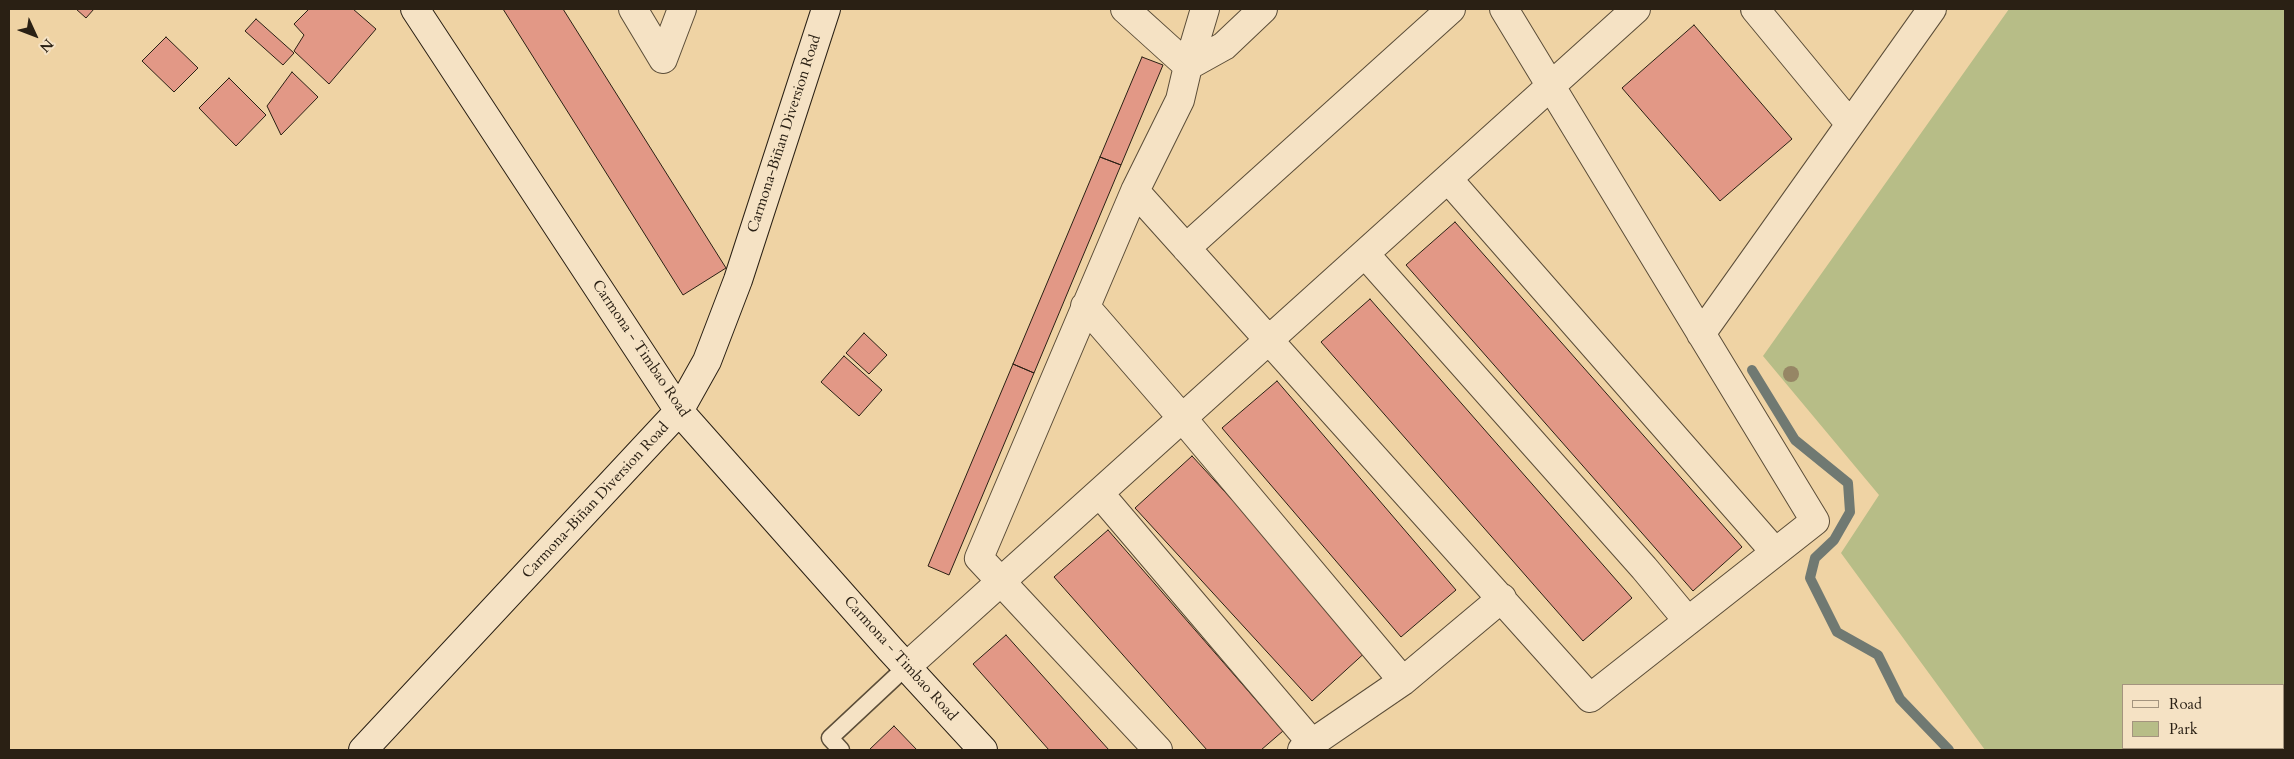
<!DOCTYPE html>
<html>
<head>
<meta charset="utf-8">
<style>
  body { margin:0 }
  #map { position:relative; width:2294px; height:759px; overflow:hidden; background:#efd3a4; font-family:Cardo,serif }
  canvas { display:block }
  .frame { position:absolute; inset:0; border:10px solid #2a2014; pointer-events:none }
  .legend { position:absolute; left:2122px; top:684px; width:162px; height:65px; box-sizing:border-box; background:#f5e2c4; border:1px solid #a4947e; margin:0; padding:6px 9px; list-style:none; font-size:15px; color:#2a2014 }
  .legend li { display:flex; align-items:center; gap:10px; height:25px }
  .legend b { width:25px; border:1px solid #a4947e }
  .north { position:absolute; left:10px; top:10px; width:50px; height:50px; -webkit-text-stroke:4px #f5e2c4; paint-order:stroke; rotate:133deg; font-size:14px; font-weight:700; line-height:20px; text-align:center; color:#2a2014 }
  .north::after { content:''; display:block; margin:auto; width:18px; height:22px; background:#2a2014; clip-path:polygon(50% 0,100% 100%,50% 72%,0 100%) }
</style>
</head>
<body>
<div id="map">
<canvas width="2294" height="759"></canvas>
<div class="frame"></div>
<ul class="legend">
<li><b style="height:6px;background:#f5e2c4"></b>Road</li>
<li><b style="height:14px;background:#b7bd87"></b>Park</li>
</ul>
<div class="north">N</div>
</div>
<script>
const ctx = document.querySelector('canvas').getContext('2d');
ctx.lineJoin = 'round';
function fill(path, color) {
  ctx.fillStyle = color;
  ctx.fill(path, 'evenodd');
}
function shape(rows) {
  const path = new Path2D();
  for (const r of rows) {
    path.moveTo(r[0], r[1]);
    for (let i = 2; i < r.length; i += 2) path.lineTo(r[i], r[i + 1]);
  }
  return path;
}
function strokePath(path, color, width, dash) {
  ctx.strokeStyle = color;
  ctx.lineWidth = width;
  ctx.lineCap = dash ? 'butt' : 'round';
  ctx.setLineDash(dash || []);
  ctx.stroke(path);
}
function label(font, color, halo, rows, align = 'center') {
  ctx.font = font + ' Cardo,serif';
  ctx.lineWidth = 4;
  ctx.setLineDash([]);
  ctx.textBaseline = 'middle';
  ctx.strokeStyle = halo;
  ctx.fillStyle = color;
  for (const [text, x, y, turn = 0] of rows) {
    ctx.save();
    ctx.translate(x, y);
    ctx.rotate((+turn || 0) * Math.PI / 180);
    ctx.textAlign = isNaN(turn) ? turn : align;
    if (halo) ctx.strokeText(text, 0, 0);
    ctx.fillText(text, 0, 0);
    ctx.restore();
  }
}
fill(shape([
  [2009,9,2285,9,2285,750,1985,750,1841,553,1879,495,1763,356],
  [2123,685,2283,685,2283,748,2123,748]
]), '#b7bd87');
strokePath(shape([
  [1752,370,1795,440,1848,483,1850,512,1834,540,1815,558,1810,578,1837,632,1878,655,1900,699,1949,750]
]), '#707972', 10);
const building = shape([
  [76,9,94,9,86,18,76,9],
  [309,9,353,9,376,29,329,84,294,51,304,35,294,24,309,9],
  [503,9,563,9,726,268,683,295,503,9],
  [256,19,294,53,283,65,245,31,256,19],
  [1694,25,1792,139,1720,201,1622,88,1694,25],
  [166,37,198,68,174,92,142,61,166,37],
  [1142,57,1163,65,1121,165,1100,157,1142,57],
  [292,72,318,97,281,135,267,106,292,72],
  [229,78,266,115,236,146,199,108,229,78],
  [1100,157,1121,165,1034,373,1013,364,1100,157],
  [1455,222,1742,547,1693,591,1406,265,1455,222],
  [1370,299,1632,598,1583,641,1321,342,1370,299],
  [864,333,887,355,869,374,846,353,864,333],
  [844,356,882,390,859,416,821,382,844,356],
  [1013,364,1034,373,949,575,928,566,1013,364],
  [1277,381,1456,590,1401,637,1222,428,1277,381],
  [1192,456,1369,649,1312,701,1135,508,1192,456],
  [1108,530,1283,731,1261,750,1207,750,1054,577,1108,530],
  [1006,635,1109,750,1049,750,973,664,1006,635],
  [894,726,917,750,869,750,894,726]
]);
fill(building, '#e29886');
strokePath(building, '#2a2014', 1);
const lane = shape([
  [841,750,830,738,906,667]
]);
const street = shape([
  [633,9,663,59],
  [1125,9,1188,66,1180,100,1135,191,979,558,1158,750],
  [1755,9,1850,124],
  [663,59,682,9],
  [1188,66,1224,46,1263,9],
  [1188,66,1205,9],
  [1448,179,1775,552],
  [1135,191,1590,698,1815,521,1504,9],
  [1186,248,1451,9],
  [1365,254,1644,568,1688,621],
  [1085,306,1183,419,1403,681],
  [1701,334,1932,9],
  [1100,494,1311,742],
  [906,667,1636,9],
  [1302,750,1403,681,1502,598]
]);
const secondary = shape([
  [415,9,679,411,890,649,983,750],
  [363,750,679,411,707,361,738,280,826,9]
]);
strokePath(lane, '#5b4d38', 19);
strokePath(street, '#5b4d38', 30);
strokePath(secondary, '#2a2014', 30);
strokePath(lane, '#f5e2c4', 16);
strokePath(street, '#f5e2c4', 28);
strokePath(secondary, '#f5e2c4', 28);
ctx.fillStyle = '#968665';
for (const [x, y] of [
  [1791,374]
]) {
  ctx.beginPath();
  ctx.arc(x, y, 8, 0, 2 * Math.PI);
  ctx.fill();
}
label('15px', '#2a2014', '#f5e2c4', [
  ["Carmona-Biñan Diversion Road",785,134,-72],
  ["Carmona - Timbao Road",640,349,56],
  ["Carmona-Biñan Diversion Road",596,501,-47],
  ["Carmona - Timbao Road",900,659,48]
]);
</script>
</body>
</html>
